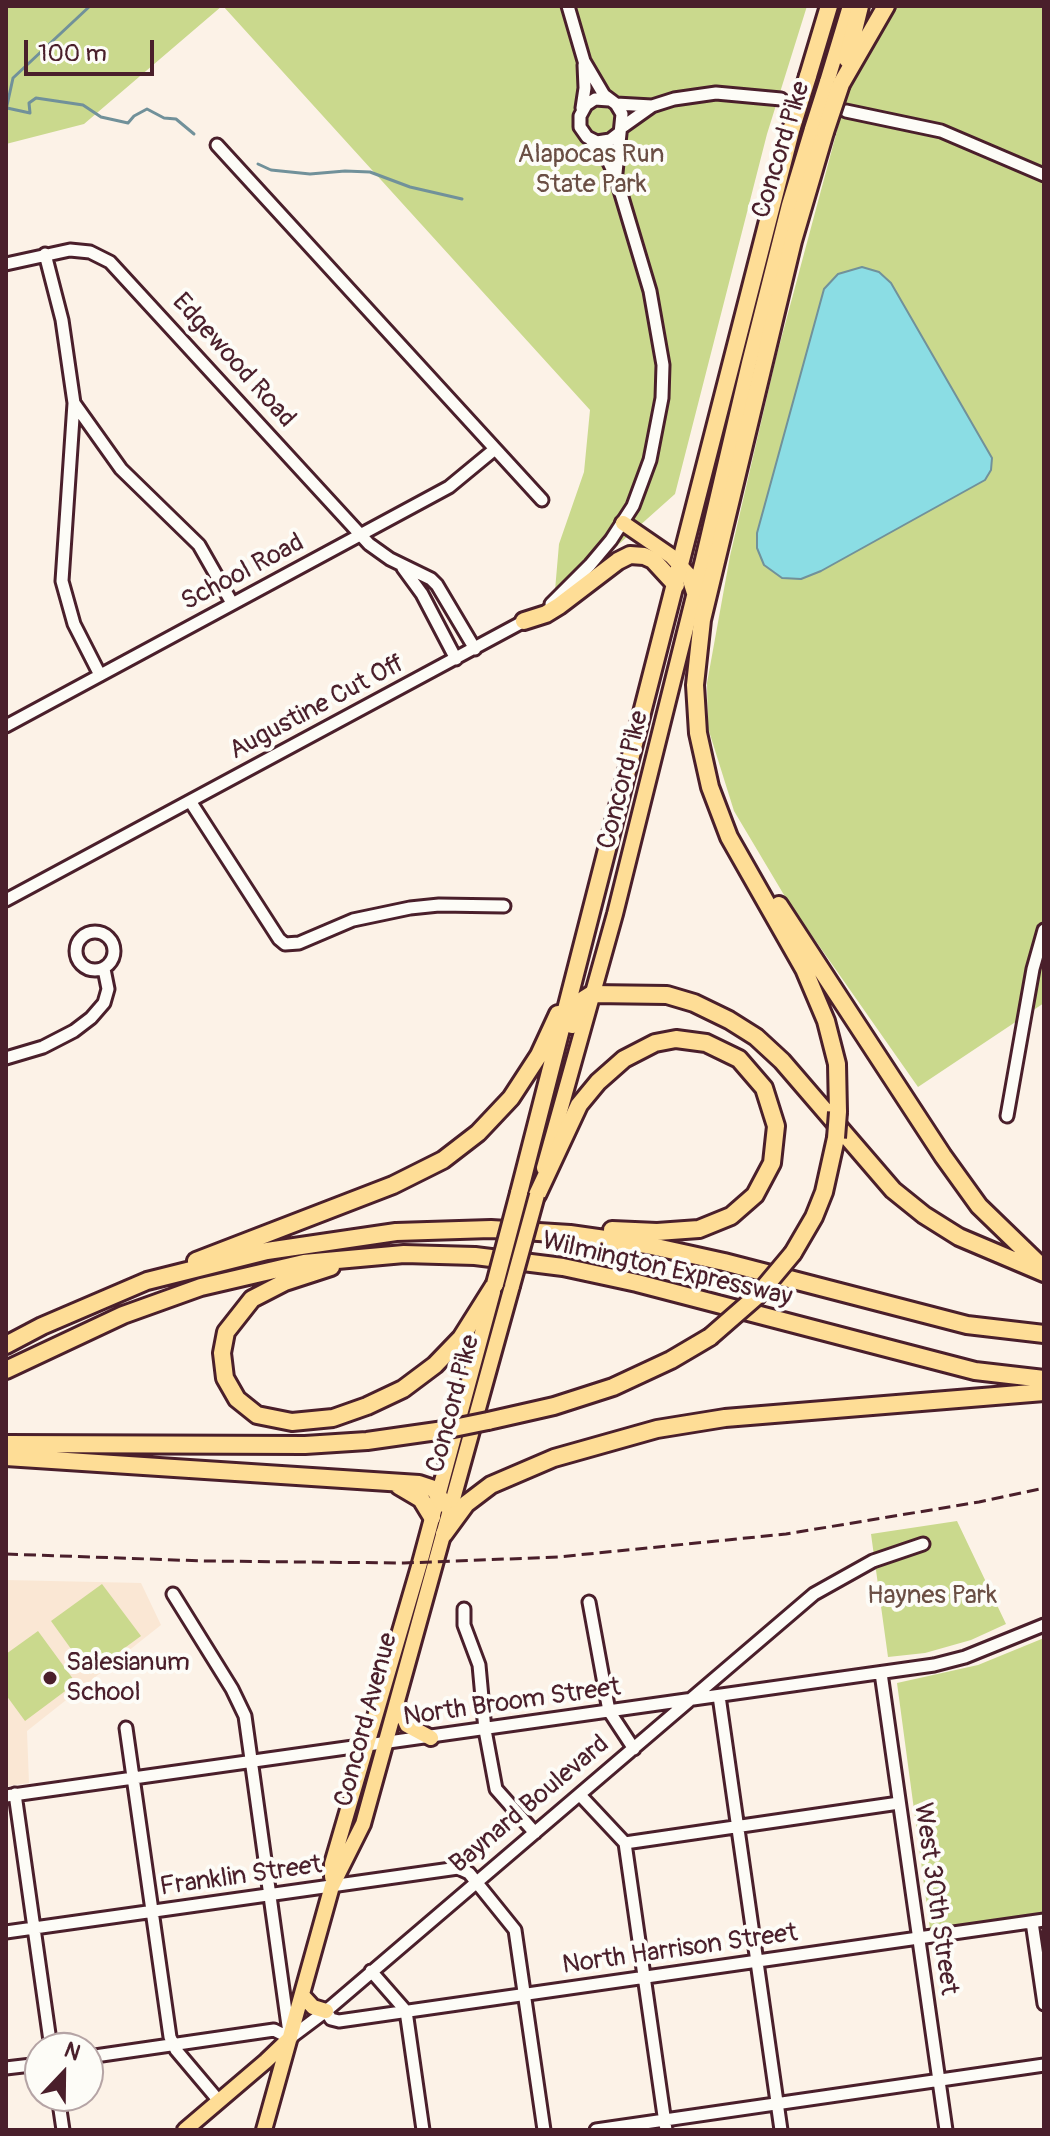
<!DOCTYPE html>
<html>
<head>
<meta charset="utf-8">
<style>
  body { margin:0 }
  #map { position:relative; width:1050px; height:2136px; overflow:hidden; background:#fcf2e7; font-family:Pangolin,sans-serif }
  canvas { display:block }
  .frame { position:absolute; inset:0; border:8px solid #4a1f2b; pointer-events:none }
  .north { position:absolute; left:24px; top:2032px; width:80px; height:80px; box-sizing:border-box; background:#fdfcf7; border:2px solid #b5a4a5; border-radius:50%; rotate:22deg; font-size:22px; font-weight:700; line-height:32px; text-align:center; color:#4a1f2b }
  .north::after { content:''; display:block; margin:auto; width:28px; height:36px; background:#4a1f2b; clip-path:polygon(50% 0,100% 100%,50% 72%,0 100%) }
  .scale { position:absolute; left:24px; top:40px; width:130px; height:36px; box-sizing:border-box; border:4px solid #4a1f2b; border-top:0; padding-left:10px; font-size:24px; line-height:28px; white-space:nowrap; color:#4a1f2b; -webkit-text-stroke:6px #fdfcf7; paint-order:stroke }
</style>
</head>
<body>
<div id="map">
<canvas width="1050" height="2136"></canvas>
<div class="frame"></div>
<div class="north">N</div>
<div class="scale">100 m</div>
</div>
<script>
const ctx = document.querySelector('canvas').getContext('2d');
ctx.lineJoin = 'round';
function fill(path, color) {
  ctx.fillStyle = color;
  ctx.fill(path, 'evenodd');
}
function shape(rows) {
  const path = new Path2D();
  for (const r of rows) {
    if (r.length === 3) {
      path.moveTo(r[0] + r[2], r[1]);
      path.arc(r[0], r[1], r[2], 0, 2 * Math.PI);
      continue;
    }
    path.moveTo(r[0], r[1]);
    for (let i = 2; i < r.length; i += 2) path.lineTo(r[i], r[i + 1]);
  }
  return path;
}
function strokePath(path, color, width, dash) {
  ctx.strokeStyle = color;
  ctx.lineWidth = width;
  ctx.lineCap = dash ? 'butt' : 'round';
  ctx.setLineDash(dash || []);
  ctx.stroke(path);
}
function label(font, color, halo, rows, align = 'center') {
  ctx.font = font + ' Pangolin,sans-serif';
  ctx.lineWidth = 8;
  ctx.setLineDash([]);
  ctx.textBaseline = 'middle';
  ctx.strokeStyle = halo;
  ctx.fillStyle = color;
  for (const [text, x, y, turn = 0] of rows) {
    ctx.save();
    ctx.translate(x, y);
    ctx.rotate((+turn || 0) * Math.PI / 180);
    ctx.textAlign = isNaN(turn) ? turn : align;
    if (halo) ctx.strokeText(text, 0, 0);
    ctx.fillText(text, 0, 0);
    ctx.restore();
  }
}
fill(shape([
  [6,1580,141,1583,161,1625,27,1731,29,1783,6,1786]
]), '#fae7d4');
fill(shape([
  [6,6,222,6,84,124,6,144],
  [223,6,807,6,767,134,675,494,554,602,559,544,584,472,590,410],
  [895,6,1044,6,1044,1003,918,1087,787,900,734,811,708,728,707,683,730,556,776,358,849,86,861,60],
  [957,1521,1006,1624,971,1640,925,1653,888,1657,871,1534],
  [102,1584,141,1636,89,1674,51,1621],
  [38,1631,76,1683,25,1721,6,1695,6,1654],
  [1044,1638,1044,1912,930,1929,897,1683,978,1665]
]), '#cad98d');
const water = shape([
  [862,267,879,272,891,283,992,458,991,470,985,480,821,571,801,579,782,578,764,565,757,548,757,533,824,289,838,274,862,267]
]);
fill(water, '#8bdde4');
strokePath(water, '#71919a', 2);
strokePath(shape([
  [7,108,30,113,29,103,36,98,83,105,101,117,128,123,134,116,147,109,164,118,176,119,194,134],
  [6,110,13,78,90,6],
  [258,164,271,170,310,174,345,171,370,172,410,187,462,199]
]), '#71919a', 3);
strokePath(shape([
  [781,99,826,107]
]), '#d8c8c1', 11, [11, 5.5]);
const minor = shape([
  [568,6,584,61,604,95,616,104,622,114,616,173],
  [609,100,595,99,586,105,580,116,580,127,587,137,597,142,610,140,619,133],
  [616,104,652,106,674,99,716,93,781,99],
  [582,108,585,88,584,65],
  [846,111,941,131,1044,175],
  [621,128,652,106],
  [217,145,542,500],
  [45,254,62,320,74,403,62,581,74,624,100,675],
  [6,264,70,250,90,252,110,262,369,544,390,559,431,579,437,585,475,649],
  [74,403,121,469,199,545,232,603],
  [403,568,422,594,456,659],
  [551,604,590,565,611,540,633,506,650,460,662,398,663,365,650,291,616,177,603,150,591,140],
  [6,726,449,487,495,449],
  [190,801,279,939,285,944,299,943,353,920,410,908,439,905,504,906],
  [6,900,530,618],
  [95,951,19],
  [6,1058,43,1047,74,1031,91,1018,104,1003,108,989,104,969],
  [1007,1116,1033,969,1044,930],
  [173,1594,232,1689,245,1716,289,2033],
  [589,1602,609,1711,634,1749],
  [464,1609,464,1625,479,1665,485,1730,496,1789,535,1833],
  [881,1673,946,2130],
  [719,1696,781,2130],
  [126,1728,170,2037,176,2050,219,2101],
  [15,1794,51,2048],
  [580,1795,625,1843,666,2130],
  [6,1796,934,1665,965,1657,1044,1625],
  [625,1843,899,1803],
  [1032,1922,1044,2004],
  [6,1932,458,1868,469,1873,515,1930,544,2130],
  [371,1971,406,2011,423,2130],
  [326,2011,331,2019,339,2021,1044,1920],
  [290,2038,326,2011,814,1594,873,1561,923,1544],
  [88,2057,274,2030,290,2038],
  [6,2068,40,2064],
  [58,2096,63,2130],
  [596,2130,1044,2065]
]);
const major = shape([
  [827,82,850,6],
  [623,523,671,556,688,574,694,593],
  [544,1168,615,914,703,560,749,363,789,205,812,129],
  [397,1703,407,1725,431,1738],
  [332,1877,332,1864,420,1563,493,1292],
  [302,1995,313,2007,326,2011],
  [185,2130,266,2061,290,2038],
  [264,2130,332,1886,363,1824,512,1286]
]);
const highway = shape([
  [847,59,860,6],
  [808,76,829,6],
  [841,84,886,6],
  [825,132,793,241,702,620,695,685,698,733,710,787,729,837,804,969,826,1021,837,1064,838,1112],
  [524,621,546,614,559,606,618,561,630,555,644,556,653,560,676,585],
  [779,905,943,1156,979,1206,1042,1267],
  [572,1025,584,999,592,994,667,995,694,1003,729,1020,756,1037,782,1061,893,1190,924,1215,959,1237,1044,1273],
  [519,1193,792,127],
  [537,1195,579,1105,598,1082,624,1059,655,1043,676,1039,706,1043,739,1059,764,1088,776,1126,772,1163,755,1195,731,1216,699,1229,657,1232,612,1230],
  [793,1253,814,1217,824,1192,836,1138],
  [196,1261,393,1185,443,1160,478,1133,511,1098,539,1055,558,1014],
  [331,1267,285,1282,252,1299,226,1332,222,1353,225,1378,237,1399,257,1415,292,1422,333,1418,367,1406,403,1389,435,1365,461,1338,495,1284],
  [6,1345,42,1326,147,1281,267,1251,396,1232,491,1229,570,1234,647,1245,724,1262,967,1325,1044,1334],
  [6,1370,123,1315,201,1287,304,1263,404,1254,475,1256,563,1267,637,1283,975,1371,1044,1379],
  [488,1421,554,1406,613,1387,671,1360,710,1337],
  [6,1444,305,1445,367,1441,444,1430],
  [6,1457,419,1484,434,1489,444,1504],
  [399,1486,421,1499,432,1517],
  [444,1534,466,1504,491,1485,554,1458,657,1429,725,1418,1044,1392]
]);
strokePath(minor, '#4a1f2b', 17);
strokePath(major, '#4a1f2b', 20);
strokePath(highway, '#4a1f2b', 22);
strokePath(minor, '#fdfcf7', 11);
strokePath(major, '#fedd96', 14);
strokePath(highway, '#fedd96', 16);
strokePath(shape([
  [6,1554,204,1561,404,1563,558,1557,786,1534,979,1502,1044,1488]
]), '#4a1f2b', 3, [12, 6]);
const majorBridge = shape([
  [812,129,827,82],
  [512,1286,537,1195]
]);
const highwayBridge = shape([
  [792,127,808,76],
  [825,132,841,84],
  [836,1138,838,1112],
  [495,1284,519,1193],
  [710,1337,757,1296,793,1253],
  [444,1430,488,1421]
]);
strokePath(majorBridge, '#4a1f2b', 20, []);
strokePath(highwayBridge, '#4a1f2b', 22, []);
strokePath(majorBridge, '#fedd96', 14);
strokePath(highwayBridge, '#fedd96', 16);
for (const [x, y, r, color] of [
  [50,1678,8,"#4a1f2b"]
]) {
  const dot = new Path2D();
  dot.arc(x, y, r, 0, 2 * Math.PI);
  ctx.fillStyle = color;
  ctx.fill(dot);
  strokePath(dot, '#fdfcf7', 3);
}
label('26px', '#4a1f2b', '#fdfcf7', [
  ["Concord Pike",782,150,-73],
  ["Edgewood Road",233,361,48],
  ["School Road",243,573,-28],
  ["Augustine Cut Off",317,708,-28],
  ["Concord Pike",624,780,-76],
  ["Wilmington Expressway",667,1270,13],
  ["Concord Pike",454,1404,-75],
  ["North Broom Street",512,1703,-8],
  ["Concord Avenue",367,1720,-75],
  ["Baynard Boulevard",530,1805,-40],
  ["Franklin Street",241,1877,-8],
  ["West 30th Street",935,1899,82],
  ["North Harrison Street",680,1950,-8]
]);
label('26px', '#6a4e44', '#fdfcf7', [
  ["Alapocas Run",591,155],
  ["State Park",591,185],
  ["Haynes Park",932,1596]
]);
label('26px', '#4a1f2b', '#fdfcf7', [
  ["Salesianum",66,1663],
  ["School",66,1693]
], 'left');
</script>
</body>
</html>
